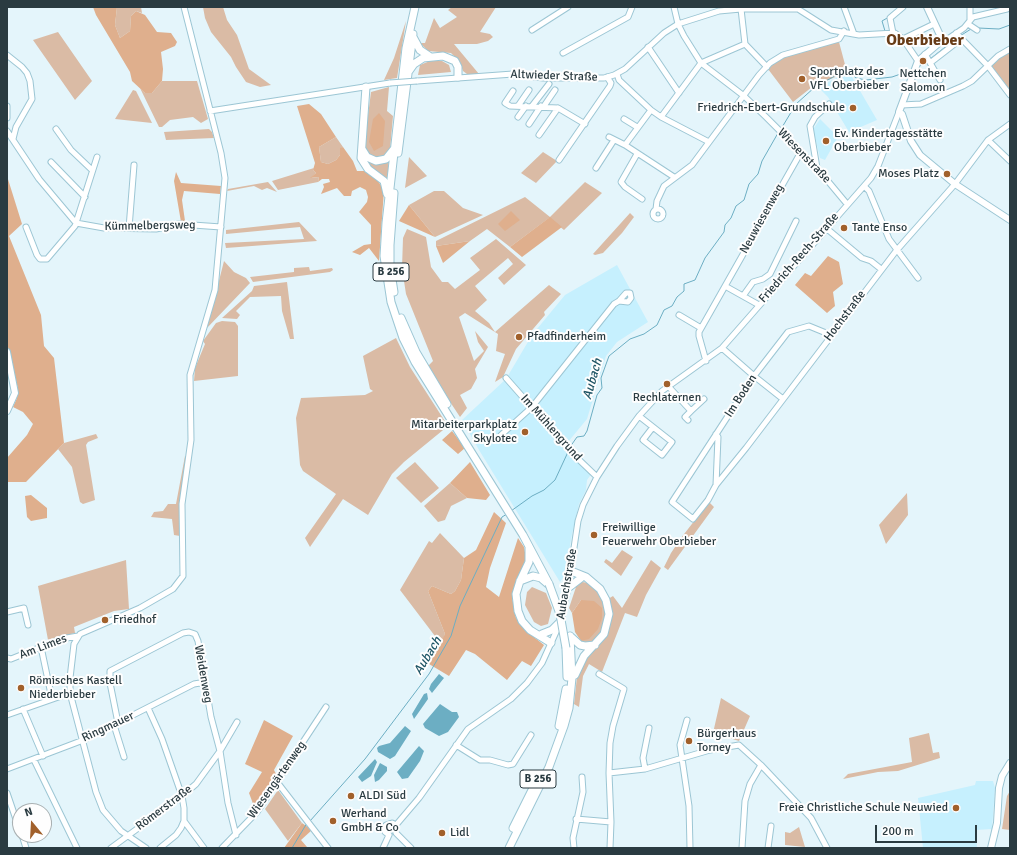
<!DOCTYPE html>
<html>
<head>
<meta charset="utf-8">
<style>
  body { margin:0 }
  #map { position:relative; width:1017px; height:855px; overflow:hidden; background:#e4f5fb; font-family:Signika,sans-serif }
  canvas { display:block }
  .frame { position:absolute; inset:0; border:8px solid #2a3b41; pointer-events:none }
  .north { position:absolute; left:12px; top:803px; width:40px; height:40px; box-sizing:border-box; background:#fefefe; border:1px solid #a9b0b2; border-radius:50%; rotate:342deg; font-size:11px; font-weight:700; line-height:16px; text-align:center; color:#2a3b41 }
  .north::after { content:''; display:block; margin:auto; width:14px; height:18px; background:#a1602b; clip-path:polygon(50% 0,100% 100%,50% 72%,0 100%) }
  .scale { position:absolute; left:875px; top:825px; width:102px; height:18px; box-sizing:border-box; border:2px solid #2a3b41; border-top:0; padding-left:5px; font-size:12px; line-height:14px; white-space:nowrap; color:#2a3b41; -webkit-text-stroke:3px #fefefe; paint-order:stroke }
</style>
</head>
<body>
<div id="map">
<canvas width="1017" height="855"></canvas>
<div class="frame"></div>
<div class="north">N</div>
<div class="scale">200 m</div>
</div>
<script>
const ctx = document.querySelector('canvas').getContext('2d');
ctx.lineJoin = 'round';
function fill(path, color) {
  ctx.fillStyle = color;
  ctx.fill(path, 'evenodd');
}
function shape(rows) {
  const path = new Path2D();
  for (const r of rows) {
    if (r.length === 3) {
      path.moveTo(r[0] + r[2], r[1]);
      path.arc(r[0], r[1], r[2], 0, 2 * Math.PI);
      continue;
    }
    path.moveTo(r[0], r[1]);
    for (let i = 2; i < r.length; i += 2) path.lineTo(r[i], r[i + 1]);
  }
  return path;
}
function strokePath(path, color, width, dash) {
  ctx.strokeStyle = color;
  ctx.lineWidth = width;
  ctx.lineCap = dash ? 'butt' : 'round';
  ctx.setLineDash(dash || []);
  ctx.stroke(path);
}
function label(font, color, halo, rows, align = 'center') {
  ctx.font = font + ' Signika,sans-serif';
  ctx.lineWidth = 4;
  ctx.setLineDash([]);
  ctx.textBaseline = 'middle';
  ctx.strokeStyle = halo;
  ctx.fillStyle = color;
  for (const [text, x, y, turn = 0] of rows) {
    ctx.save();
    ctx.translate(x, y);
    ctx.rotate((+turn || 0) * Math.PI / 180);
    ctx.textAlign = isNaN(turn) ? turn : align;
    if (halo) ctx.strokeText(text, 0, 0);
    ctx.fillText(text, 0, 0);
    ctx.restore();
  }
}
fill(shape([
  [847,73,852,77,877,120,849,132,828,97,822,91,820,86],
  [820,119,838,137,825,160,820,158,814,133,814,128],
  [617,265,648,322,617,342,606,356,587,419,568,442,567,447,592,473,587,480,586,490,579,504,572,534,565,575,560,582,479,450,462,420,506,379,532,335,565,295],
  [976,781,993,781,995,788,992,829,976,830,977,848,923,848,918,798,975,785]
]), '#c6f0fe');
fill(shape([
  [117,7,141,7,142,13,136,11,131,16,130,31,120,38,115,25],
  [203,7,223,7,227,20,237,35,249,69,271,85,260,87,246,82,236,67,231,57,211,32,205,18],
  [452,7,496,7,480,32,490,34,493,37,488,41,477,44,454,44,479,74,467,74,463,71,460,62,451,53,428,51,420,43,425,43,434,18,440,28,457,17,448,10],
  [406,21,397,78,384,80,394,58],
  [58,32,92,81,75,100,33,40],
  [839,42,847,72,812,87,793,102,768,69,774,62,785,56],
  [1010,50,1010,91,991,66,999,56],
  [430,61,442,61,449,65,451,72,418,75,420,65],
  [162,81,197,81,208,119,201,123,193,117,170,120,162,127,159,127,140,88,145,93,152,93],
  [389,87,387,111,393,116,390,150,386,156,372,159,364,147,371,92],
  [133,90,136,91,152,123,115,119],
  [209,129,212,132,214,138,166,140,164,132],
  [336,137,343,147,340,149,340,155,336,160,328,164,321,162,319,147],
  [543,152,557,161,536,183,521,173],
  [365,156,389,158,387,184,371,170],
  [409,157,427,176,405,188],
  [314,168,313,170,316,173,311,178,319,177,318,182,278,190,272,181],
  [268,182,277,192,267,188,262,190,254,186,227,191,228,189],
  [585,182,602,193,564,230,549,218,510,247,487,229,470,241,436,246,436,241,525,197,550,217],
  [434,191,444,191,463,208,483,215,435,237,409,205],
  [630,213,634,217,622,233,603,253,595,255,593,254],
  [299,222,317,241,226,248,225,243,304,239,300,227,226,234,226,230],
  [407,229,426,237,431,267,442,282,448,282,455,289,480,270,470,258,496,239,526,265,504,285,498,278,513,264,508,258,475,286,487,300,475,311,489,323,495,332,549,285,561,294,544,312,545,315,516,349,503,377,495,382,505,354,496,351,498,334,465,313,459,317,474,361,484,351,478,342,475,331,488,347,475,369,477,378,471,389,460,395,467,408,460,417,427,367,433,361,406,294,402,268,403,238],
  [224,261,234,272,246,278,250,283,207,328],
  [309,267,310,271,332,268,333,270,330,272,253,282,250,277,294,272,294,268],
  [287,282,294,339,290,339,282,311,281,296,250,297,236,311,240,315,237,319,222,318,252,291,254,286],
  [222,321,235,322,238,326,238,376,194,381,195,368,205,344,203,341,216,323],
  [396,338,410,367,448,426,404,462,392,474,368,515,343,499,310,547,305,538,336,494,303,471,300,465,296,418,301,398,365,395,373,391,370,389,363,356],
  [96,434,98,438,88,442,86,445,95,500,83,504,80,502,72,467,58,449,64,443],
  [185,456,187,457,179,515,180,536,174,535,172,519,151,517,154,512,163,511,168,504,176,504],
  [415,462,439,488,421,503,396,478],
  [450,483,467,498,451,506,445,520,438,522,424,506],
  [907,493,908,515,886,544,879,525],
  [709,502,714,507,668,570,664,567,671,553,681,538],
  [440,533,464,558,461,580,455,591,451,594,432,586,428,591,445,634,441,644,400,590,429,541,432,543],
  [622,550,633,557,621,576,604,562,606,559,612,563],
  [126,560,129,609,114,611,74,627,75,633,48,640,38,586],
  [651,560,661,568,646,595,637,617,625,613,602,672,589,664,583,676,579,707,574,704,577,677,582,662,602,641,608,599,613,596,622,608],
  [582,582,589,583,597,590,603,598,607,613,605,624,598,637,593,643,586,645,581,641,581,600,572,613,569,608,576,587],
  [532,587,546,593,552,608,548,624,541,626,534,622,525,605,527,592],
  [721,698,750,716,739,741,713,733],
  [929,733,933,753,939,752,940,758,898,771,878,772,843,779,848,774,912,762,909,738],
  [278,790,302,823,288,841,265,809],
  [1010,791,1010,830,1002,829,1007,796],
  [799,827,805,847,785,845,785,832,790,833]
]), '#dabba5');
fill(shape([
  [93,7,117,7,115,25,120,38,130,31,131,16,136,11,145,15,157,32,171,33,177,42,175,46,161,52,163,69,162,81,152,93,145,93,132,81,130,72,96,15],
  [309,104,321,114,336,137,319,147,321,162,328,164,336,160,340,155,340,148,343,147,353,161,357,171,364,171,378,181,384,190,379,261,369,248,360,255,352,252,364,245,371,244,371,225,359,212,367,202,368,197,366,190,360,187,352,191,351,196,344,196,337,188,321,194,324,187,323,184,330,182,329,179,322,179,318,182,319,177,310,178,316,173,313,170,315,163,297,106],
  [379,113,385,121,383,146,374,151,369,142,373,119],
  [176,172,181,183,221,186,220,194,184,191,182,200,185,221,181,222,174,181],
  [7,176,22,224,9,236,41,315,44,346,54,358,64,443,26,482,7,482,7,458,27,435,33,424,23,412,13,407,17,398,18,389,7,343],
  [409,205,435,237,399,221],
  [511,211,520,220,505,231,498,224],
  [550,217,562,227,522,257,510,247],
  [470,241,443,263,436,246],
  [828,256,839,262,843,284,833,292,835,306,827,313,795,285,805,273,811,276],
  [452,431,465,448,458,454,442,440],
  [470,462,490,495,486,500,467,498,450,483],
  [31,495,47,508,47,518,31,521,27,517,25,496],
  [494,512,506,523,490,568,486,587,499,597,518,538,524,547,526,558,512,597,516,618,530,634,544,645,531,666,522,661,507,680,475,654,466,650,449,676,429,664,445,634,428,591,432,586,451,594,455,591,461,580,464,558,476,550],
  [581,600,594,601,602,608,602,618,598,629,589,639,581,641,575,632,572,613],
  [264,720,293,736,274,770,278,778,255,809,249,793,262,772,245,764],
  [302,823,312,830,301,840,307,847,284,848]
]), '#dfaf8d');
fill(shape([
  [439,674,444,678,432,693,429,689,431,684],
  [427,693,428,699,414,719,412,714,424,694],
  [440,704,452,712,457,712,459,717,448,732,439,736,425,728,423,724],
  [405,726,411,731,395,756,390,759,378,752,377,748,379,746,390,743],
  [419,746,424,751,420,761,408,778,402,779,397,772],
  [375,759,377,762,371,776,362,782,358,777],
  [380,763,387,767,387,771,379,780,375,782,374,775]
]), '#6caec3');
strokePath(shape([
  [978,28,999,29,1010,25],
  [885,31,882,21,889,17],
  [960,36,971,29],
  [930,59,958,37],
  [919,66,926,62],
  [781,129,796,104,815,87,842,72,848,71,856,78,866,80,892,77,912,70],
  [570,447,577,437,584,436,587,431,597,395,602,388,601,378,609,356,630,339,644,334,657,325,664,310,672,306,677,297,684,291,684,284,695,280,705,258,724,232,725,225,731,218,736,206,744,200,749,184,758,174,762,161,778,133],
  [511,511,532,496,544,490,555,480,568,452],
  [310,821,365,759,429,674,451,636,460,606,502,517,507,514],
  [292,848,307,823]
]), '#6caec3', 1);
const minor = shape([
  [674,7,678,24,684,36,701,63,744,96,766,117,817,168,847,204],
  [844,7,854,34],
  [970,7,970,20],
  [741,9,745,44,767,67],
  [968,24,977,30],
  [532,30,568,7],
  [893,33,890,18,903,7],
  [956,33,988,66,1010,95],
  [903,39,934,24],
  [939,43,942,43,964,28,973,17,1007,9,1006,7],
  [648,47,679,93],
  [563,53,628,17,632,7],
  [925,54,940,80],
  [7,55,22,67,27,73,30,81,32,99,16,127,13,139],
  [930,63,961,39],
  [617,74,619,80,651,110,661,117,709,142],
  [417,81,513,74,543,78,604,78,614,75,625,69,664,33,678,24,719,11,741,9,798,9,831,30,859,35,895,33,903,39,918,61],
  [513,91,505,103,510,106,558,108,585,124],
  [902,105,921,104,963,86,972,81,998,56,1010,49],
  [7,106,7,118],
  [518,106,529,90],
  [532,106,549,84],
  [544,106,555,90],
  [210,111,390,83],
  [518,117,526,106],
  [661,117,701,63,745,44],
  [624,119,637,127],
  [529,124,541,106],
  [56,129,71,150,92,170],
  [7,131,39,179,76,223,104,228,156,229,179,224,221,227],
  [539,135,558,108],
  [609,137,625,145,674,177],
  [988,140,1010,161],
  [625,145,651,110],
  [637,154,621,182,625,187,642,199],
  [559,160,610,86,611,83,607,77],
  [51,162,85,197],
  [596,168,614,140],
  [817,168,810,126,815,117,829,104],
  [864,186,869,191,889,239,918,278],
  [656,209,657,201,664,186,692,165,759,75,770,63,783,55,839,39,844,31],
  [658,214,5],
  [26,227,37,255,40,259,47,259,75,226,97,157],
  [129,228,134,165],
  [826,228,862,258,871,261,881,269],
  [725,286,759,305],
  [743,296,753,282,763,279,770,274,796,221],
  [679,315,701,328],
  [831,335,809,326,788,332,754,376,672,502,693,519,708,500,716,485,746,448,896,251,955,184,988,140,1010,124],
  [722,348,754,376,783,399],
  [706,361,699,336,699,332,801,152],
  [506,378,573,454,597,477],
  [668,386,691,411,704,399],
  [639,416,672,442,662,455,643,440,653,427],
  [688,420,685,417,691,411],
  [501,435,532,407,614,304,619,301,626,293,630,293,631,298,628,302,619,301],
  [716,485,718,437,716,434],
  [7,612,24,608,28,625],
  [41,647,52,699],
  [7,658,11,659,61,639,78,636],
  [599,674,624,689,613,726,610,743,609,773,611,822,610,848],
  [148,708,162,739,182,796,184,808,184,821,181,828,176,835,160,848],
  [23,709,43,756],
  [7,715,70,693],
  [687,720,680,745,689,806,690,848],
  [118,723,110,683,110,671,183,633,189,632,195,634,198,641,211,717,220,751,228,803,236,835],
  [114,725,124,757],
  [456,745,480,760,490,760,508,765,513,764,531,735],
  [34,760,77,848],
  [7,769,86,739,194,684,200,683,206,686],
  [645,769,643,758,649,728],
  [609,773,645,769,710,750,739,745,761,765,811,818,827,848],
  [277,782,328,848],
  [7,793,20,831],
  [576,819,611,822],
  [184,821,204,848],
  [396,825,419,798,468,729,511,699,527,683,542,663,561,621,568,588,578,521,583,505,597,477,617,446,639,416,662,391,722,348,871,178,878,166,899,112],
  [396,833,411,848],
  [22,835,26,848],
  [389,835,385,832,386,825,392,823,396,825],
  [111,848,182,796,196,784,220,751,237,722],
  [146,848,121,831,103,810,96,792,70,693,70,678,74,644,80,634,140,608,173,589,183,576,182,504,191,440,190,375,215,290,225,178,221,153,184,7],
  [222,848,257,812,326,707],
  [383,848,389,835],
  [574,848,573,838,583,792,582,777],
  [742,848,745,801,750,784,761,765],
  [768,848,771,826]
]);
const major = shape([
  [927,7,940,35,939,43,918,61,899,112,902,114,911,141,920,155,955,184,1010,220],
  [7,352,15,393,7,411],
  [991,848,997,823,999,788,1002,776,1010,763]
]);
const highway = shape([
  [415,7,406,48,386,223,384,256,391,302,403,338,415,362,523,535,549,584],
  [413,37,420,50,429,56],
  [409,71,414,64,423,58,443,56,455,61,458,67,458,77],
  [366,87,361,158,368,169,384,181,387,194],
  [362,149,367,157,376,161,386,159,394,149],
  [398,153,413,34],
  [394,292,390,267,390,245,394,193],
  [401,318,416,352,447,404],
  [529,548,529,562,520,581,516,594,518,611,522,621,530,630,551,643],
  [571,571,586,577,600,589,606,600,609,614,604,634,584,656,575,675],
  [520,581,533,576,541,578,548,584],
  [568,588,581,578],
  [542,634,552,630,561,621],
  [570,636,580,645,585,646,595,645],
  [566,648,567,677],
  [559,726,566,689],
  [513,828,539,776],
  [509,848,549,767,564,726,569,708,572,678,570,636]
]);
strokePath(minor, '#9cc6d4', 7);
strokePath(major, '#9cc6d4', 8);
strokePath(highway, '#9cc6d4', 9);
strokePath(minor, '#fff', 5);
strokePath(major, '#fff', 6);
strokePath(highway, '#fff', 7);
const minorBridge = shape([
  [390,83,417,81]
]);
const highwayBridge = shape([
  [549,584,560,614,566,648]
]);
strokePath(minorBridge, '#9cc6d4', 7, []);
strokePath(highwayBridge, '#9cc6d4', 9, []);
strokePath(minorBridge, '#fff', 5);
strokePath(highwayBridge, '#fff', 7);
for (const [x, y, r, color] of [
  [923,61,4,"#a1602b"],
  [802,79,4,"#a1602b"],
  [853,108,4,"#a1602b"],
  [826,141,4,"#a1602b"],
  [947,174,4,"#a1602b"],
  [844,228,4,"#a1602b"],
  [519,337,4,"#a1602b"],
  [667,384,4,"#a1602b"],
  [525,432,4,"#a1602b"],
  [594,535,4,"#a1602b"],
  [105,620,4,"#a1602b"],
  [21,688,4,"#a1602b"],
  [689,741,4,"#a1602b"],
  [351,796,4,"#a1602b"],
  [956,808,4,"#a1602b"],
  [333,821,4,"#a1602b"],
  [442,833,4,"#a1602b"]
]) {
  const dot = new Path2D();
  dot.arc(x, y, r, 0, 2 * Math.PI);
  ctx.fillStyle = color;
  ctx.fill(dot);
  strokePath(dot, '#fefefe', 1.5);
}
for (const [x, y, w] of [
  [391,272,36],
  [538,779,36]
]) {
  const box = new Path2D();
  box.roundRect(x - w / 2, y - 9, w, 18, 3);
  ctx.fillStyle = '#fefefe';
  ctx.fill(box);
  strokePath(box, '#2a3b41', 1);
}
label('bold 11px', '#2a3b41', null, [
  ["B 256",391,272],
  ["B 256",538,779]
]);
label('12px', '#2a3b41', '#fefefe', [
  ["Sportplatz des",810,72],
  ["VFL Oberbieber",810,86],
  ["Nettchen",923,74,"center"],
  ["Salomon",923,88,"center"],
  ["Friedrich-Ebert-Grundschule",845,108,"right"],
  ["Ev. Kindertagesstätte",834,134],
  ["Oberbieber",834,148],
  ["Moses Platz",939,174,"right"],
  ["Tante Enso",852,228],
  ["Pfadfinderheim",527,337],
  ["Rechlaternen",667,398,"center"],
  ["Mitarbeiterparkplatz",517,425,"right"],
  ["Skylotec",517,439,"right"],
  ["Freiwillige",602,528],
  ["Feuerwehr Oberbieber",602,542],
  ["Friedhof",113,620],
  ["Römisches Kastell",29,681],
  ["Niederbieber",29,695],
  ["Bürgerhaus",697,734],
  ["Torney",697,748],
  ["ALDI Süd",359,796],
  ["Freie Christliche Schule Neuwied",948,808,"right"],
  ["Werhand",341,814],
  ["GmbH & Co",341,828],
  ["Lidl",450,833]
], 'left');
label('12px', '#2a3b41', '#fefefe', [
  ["Altwieder Straße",554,76,2],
  ["Wiesenstraße",804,156,46],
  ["Neuwiesenweg",762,219,-61],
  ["Kümmelbergsweg",150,226,-1],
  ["Friedrich-Rech-Straße",799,258,-49],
  ["Hochstraße",845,316,-53],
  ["Im Boden",741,396,-57],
  ["Im Mühlengrund",551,428,48],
  ["Aubachstraße",567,584,-80],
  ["Am Limes",43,647,-21],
  ["Weidenweg",203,674,80],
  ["Ringmauer",108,727,-25],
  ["Wiesengärtenweg",277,780,-55],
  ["Römerstraße",164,808,-37]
]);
label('italic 13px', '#1f5565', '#fefefe', [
  ["Aubach",593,379,-74],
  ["Aubach",428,656,-59]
]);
label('bold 16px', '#673b16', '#fefefe', [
  ["Oberbieber",925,41]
]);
</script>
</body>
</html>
